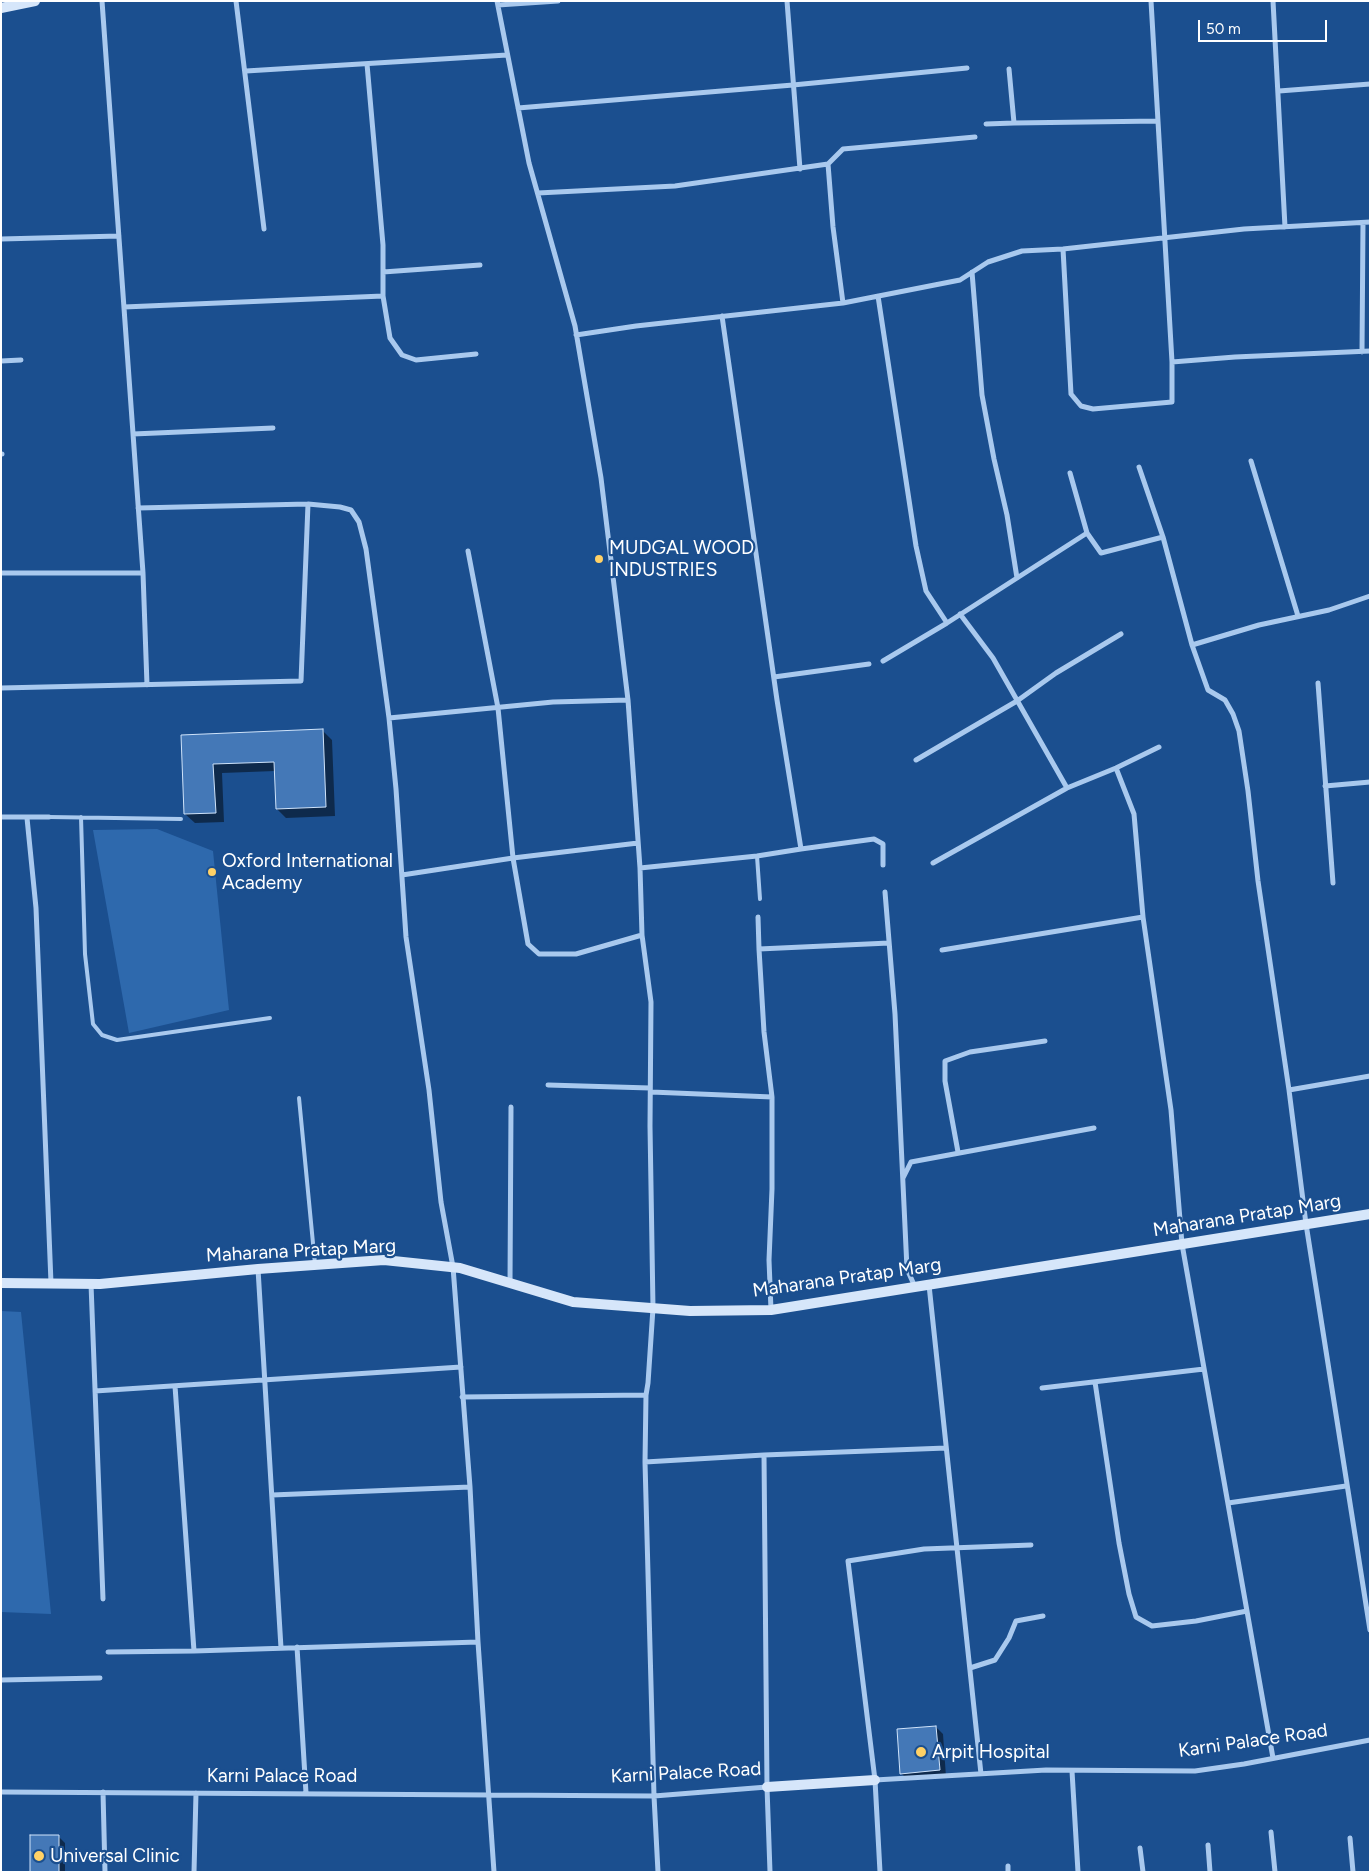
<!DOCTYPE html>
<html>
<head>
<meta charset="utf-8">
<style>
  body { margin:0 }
  #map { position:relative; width:1371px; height:1873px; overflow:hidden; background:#1b4f8f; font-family:Figtree,sans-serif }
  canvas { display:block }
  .frame { position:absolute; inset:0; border:2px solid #fff; pointer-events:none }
  .scale { position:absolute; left:1198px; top:20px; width:129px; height:22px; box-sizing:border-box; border:2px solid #fff; border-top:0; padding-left:6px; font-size:15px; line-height:18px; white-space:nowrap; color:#fff; -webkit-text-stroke:4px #1b4f8f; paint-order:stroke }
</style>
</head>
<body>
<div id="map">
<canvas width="1371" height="1873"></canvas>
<div class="frame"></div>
<div class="scale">50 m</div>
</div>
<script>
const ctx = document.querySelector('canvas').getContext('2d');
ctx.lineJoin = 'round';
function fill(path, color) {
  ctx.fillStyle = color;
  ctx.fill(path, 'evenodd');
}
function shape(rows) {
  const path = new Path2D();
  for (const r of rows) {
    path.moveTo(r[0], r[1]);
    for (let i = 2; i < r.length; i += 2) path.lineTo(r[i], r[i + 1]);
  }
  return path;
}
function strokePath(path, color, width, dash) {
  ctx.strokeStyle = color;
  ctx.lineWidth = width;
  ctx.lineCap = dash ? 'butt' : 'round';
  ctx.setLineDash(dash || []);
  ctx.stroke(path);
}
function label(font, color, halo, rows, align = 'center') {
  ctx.font = font + ' Figtree,sans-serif';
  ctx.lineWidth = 4.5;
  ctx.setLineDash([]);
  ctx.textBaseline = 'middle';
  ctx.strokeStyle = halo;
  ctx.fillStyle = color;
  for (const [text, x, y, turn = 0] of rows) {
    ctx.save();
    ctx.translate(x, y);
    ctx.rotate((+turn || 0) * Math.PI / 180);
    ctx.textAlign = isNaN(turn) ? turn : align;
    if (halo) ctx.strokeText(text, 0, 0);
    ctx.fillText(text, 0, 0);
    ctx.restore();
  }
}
fill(shape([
  [157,829,213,851,229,1010,129,1033,93,830],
  [1,1311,21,1312,51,1614,1,1612]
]), '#2e69ad');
fill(shape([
  [322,730,332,740,335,816,286,818,277,809,275,771,222,773,224,822,195,823,185,814,182,737],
  [936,1727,943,1734,946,1777,908,1780,901,1773],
  [58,1836,65,1843,65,1872,31,1872]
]), '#0007');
const building = shape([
  [323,729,326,807,276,809,274,762,213,764,216,813,184,814,181,735,323,729],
  [936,1726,940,1770,900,1774,897,1729,936,1726],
  [30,1835,59,1835,59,1872,30,1872,30,1835]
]);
fill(building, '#4478b7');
strokePath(building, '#cfe3fa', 1);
strokePath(shape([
  [49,817,181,819],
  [81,817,85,954,93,1024,102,1035,117,1040,270,1018],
  [757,856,760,899],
  [299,1098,315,1264]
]), '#a9c9ee', 4);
strokePath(shape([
  [102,1,143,573,147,685],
  [236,1,264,229],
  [497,1,529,163,575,326,601,478,628,700,640,868,642,935,651,1002,650,1126,653,1308,648,1383,646,1395,645,1462,654,1796,658,1872],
  [787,1,800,169],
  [1273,1,1285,227],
  [498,5,558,1],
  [367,64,383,245,383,296,390,338,402,355,416,360,476,354],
  [1009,69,1014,123,1158,121],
  [246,71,507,55],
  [1279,91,1370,84],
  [518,108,793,85,967,68],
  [986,124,1014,123],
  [538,193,675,186,828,164],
  [1,239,119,236],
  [1063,249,1071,394,1081,406,1093,409,1172,402,1172,362,1151,1],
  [383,272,480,265],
  [972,272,982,395,994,459,1007,515,1017,578],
  [878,296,916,546,926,591,947,623],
  [843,303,833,227,828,164,843,149,975,137],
  [124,307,383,296],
  [576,335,636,326,843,303,960,280,988,262,1022,251,1063,249,1244,229,1370,222],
  [1362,352,1363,223],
  [1,361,21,360],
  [1172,362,1235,357,1370,351],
  [133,434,273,428],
  [1,454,2,454],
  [1251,461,1298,616],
  [1139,467,1163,537,1192,645,1208,690,1225,700,1233,714,1239,731,1248,791,1258,881,1289,1090,1306,1224,1370,1630],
  [1070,473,1087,533,1101,553,1163,537],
  [138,508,308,504,340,507,351,510,359,522,366,549,389,718],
  [468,551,498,708,513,858,528,944,539,954,576,954,642,935],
  [1,573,143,573],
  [960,614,993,658,1067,788],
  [1192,645,1259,625,1329,610,1370,596],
  [883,661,947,623,1087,533],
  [774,677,869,664],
  [1318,683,1333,883],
  [1,688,301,681,308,504],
  [916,760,1017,701,1056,673,1121,634],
  [1116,768,1134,814,1143,917,1171,1110,1182,1244,1273,1758],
  [1325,786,1370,782],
  [1,817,49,817],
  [27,818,36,908,51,1283],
  [801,849,874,839,883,844,883,865],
  [933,863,1067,788,1116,768,1159,747],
  [640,868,757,856,801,849,777,700,722,316],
  [402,875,513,858,638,843],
  [885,892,895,1014,907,1269,915,1287],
  [758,917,759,949],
  [942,950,1143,917],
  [548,1085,650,1088],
  [1289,1090,1370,1076],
  [651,1092,772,1097],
  [958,1152,945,1081,945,1061,970,1052,1045,1041],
  [903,1178,911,1162,1094,1128],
  [258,1269,281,1648],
  [510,1283,511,1107],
  [91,1284,103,1599],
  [929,1285,981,1774],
  [771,1310,769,1260,772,1189,772,1097,764,1032,759,949,889,943],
  [1095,1382,1119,1543,1129,1594,1136,1617,1152,1626,1196,1621,1247,1611],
  [175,1386,194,1651],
  [1042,1388,1204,1369],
  [95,1391,461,1367],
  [462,1397,646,1395],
  [764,1455,767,1787,770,1872],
  [645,1462,764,1455,946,1448],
  [272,1495,470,1487],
  [1228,1503,1346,1486],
  [297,1647,306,1793],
  [108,1652,194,1651,478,1642],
  [970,1668,995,1660,1009,1638,1016,1621,1043,1616],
  [1,1680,100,1678],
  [1072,1771,1078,1872],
  [875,1780,1046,1770,1195,1771,1244,1764,1370,1740],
  [1,1792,654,1796,767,1787],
  [103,1792,105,1872],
  [1271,1832,1275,1872],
  [1350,1838,1353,1872],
  [1208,1845,1210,1872],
  [1140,1848,1143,1872],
  [1008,1866,1008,1872],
  [194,1872,196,1793],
  [494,1872,478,1642,470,1487,453,1267,441,1202,429,1090,406,937,396,789,389,718,553,702,628,700],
  [880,1872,875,1780,848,1561,924,1549,1031,1545]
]), '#a9c9ee', 5);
strokePath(shape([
  [1,8,35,1],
  [1,1283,100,1284,258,1269,384,1260,460,1268,573,1302,690,1311,771,1310,1370,1214],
  [767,1787,875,1780]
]), '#d6e6fa', 10);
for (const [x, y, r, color] of [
  [599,559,5,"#ffd166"],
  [212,872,5,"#ffd166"],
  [921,1752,6,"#ffd166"],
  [39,1856,6,"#ffd166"]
]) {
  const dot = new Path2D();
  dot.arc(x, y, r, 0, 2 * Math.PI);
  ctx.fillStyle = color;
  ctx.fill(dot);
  strokePath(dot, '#1b4f8f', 2);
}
label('19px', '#fff', '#1b4f8f', [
  ["MUDGAL WOOD",609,548],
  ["INDUSTRIES",609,570],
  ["Oxford International",222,861],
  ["Academy",222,883],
  ["Arpit Hospital",932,1752],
  ["Universal Clinic",50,1856]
], 'left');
label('19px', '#fff', '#1b4f8f', [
  ["Maharana Pratap Marg",1247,1216,-9],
  ["Maharana Pratap Marg",301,1251,-3],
  ["Maharana Pratap Marg",847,1278,-8],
  ["Karni Palace Road",1253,1741,-8],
  ["Karni Palace Road",686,1773,-3],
  ["Karni Palace Road",282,1776]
]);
</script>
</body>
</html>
